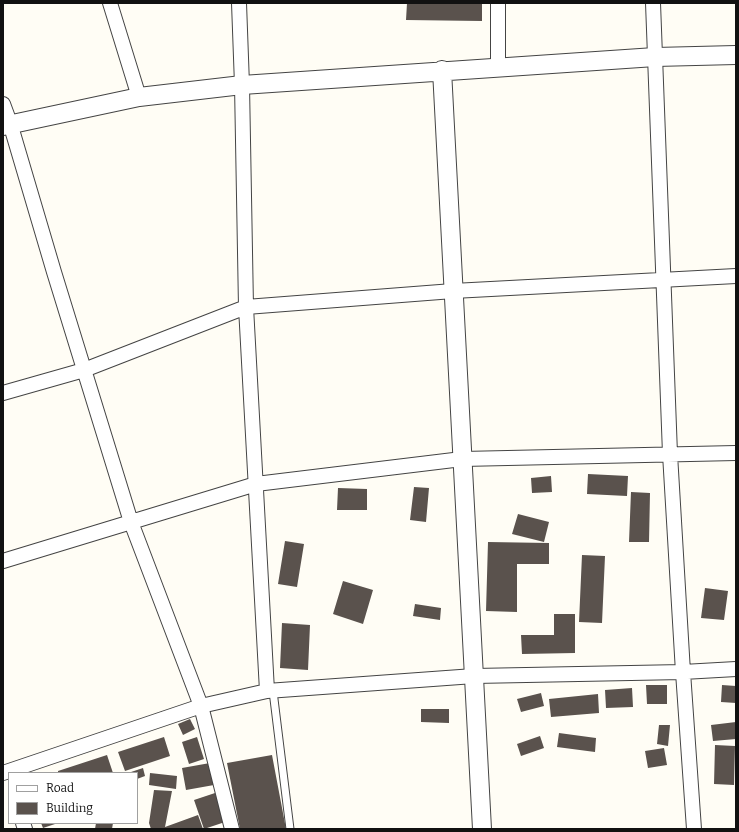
<!DOCTYPE html>
<html>
<head>
<meta charset="utf-8">
<style>
  body { margin:0 }
  #map { position:relative; width:739px; height:832px; overflow:hidden; background:#fffdf5; font-family:Bitter,serif }
  canvas { display:block }
  .frame { position:absolute; inset:0; border:4px solid #111; pointer-events:none }
  .legend { position:absolute; left:8px; top:772px; width:130px; height:52px; box-sizing:border-box; background:#fff; border:1px solid #a0a0a0; margin:0; padding:5px 7px; list-style:none; font-size:12px; color:#111 }
  .legend li { display:flex; align-items:center; gap:8px; height:20px }
  .legend b { width:20px; border:1px solid #a0a0a0 }
</style>
</head>
<body>
<div id="map">
<canvas width="739" height="832"></canvas>
<div class="frame"></div>
<ul class="legend">
<li><b style="height:5px;background:#fff"></b>Road</li>
<li><b style="height:11px;background:#5a524d"></b>Building</li>
</ul>
</div>
<script>
const ctx = document.querySelector('canvas').getContext('2d');
ctx.lineJoin = 'round';
function fill(path, color) {
  ctx.fillStyle = color;
  ctx.fill(path, 'evenodd');
}
function shape(rows) {
  const path = new Path2D();
  for (const r of rows) {
    path.moveTo(r[0], r[1]);
    for (let i = 2; i < r.length; i += 2) path.lineTo(r[i], r[i + 1]);
  }
  return path;
}
function strokePath(path, color, width, dash) {
  ctx.strokeStyle = color;
  ctx.lineWidth = width;
  ctx.lineCap = dash ? 'butt' : 'round';
  ctx.setLineDash(dash || []);
  ctx.stroke(path);
}
fill(shape([
  [407,3,482,3,482,21,406,20],
  [588,474,628,476,627,496,587,494],
  [551,476,552,492,532,493,531,478],
  [414,487,429,488,426,522,410,520],
  [338,488,367,489,367,510,337,510],
  [631,492,650,493,649,542,629,542],
  [518,514,549,522,544,542,512,534],
  [285,541,304,544,297,587,278,584],
  [488,542,549,543,549,564,517,564,517,612,486,611],
  [582,555,605,556,602,623,579,622],
  [343,581,373,590,363,624,333,614],
  [705,588,728,591,724,620,701,618],
  [415,604,441,608,440,620,413,616],
  [554,614,575,614,575,653,522,654,521,635,554,635],
  [282,623,310,625,308,670,280,668],
  [646,685,667,685,667,704,647,704],
  [722,685,736,686,736,703,721,702],
  [632,688,633,707,606,708,605,690],
  [541,693,544,706,521,712,517,699],
  [598,694,599,713,551,717,549,699],
  [421,709,449,709,449,723,421,722],
  [190,719,195,729,183,735,178,724],
  [736,722,736,739,713,741,711,725],
  [659,725,670,725,668,746,657,744],
  [559,733,596,738,595,752,557,747],
  [540,736,544,748,521,756,517,744],
  [164,737,170,756,125,771,118,752],
  [197,737,204,759,189,764,182,742],
  [715,745,735,746,734,785,714,784],
  [664,748,667,765,648,768,645,751],
  [107,755,113,773,58,773,58,771],
  [272,755,286,829,240,829,227,763],
  [210,763,214,785,186,790,182,768],
  [143,768,145,776,137,779,137,773,128,773],
  [150,773,177,776,176,789,149,785],
  [154,790,172,791,165,827,198,815,203,829,151,829,149,823],
  [215,793,225,822,204,829,194,800],
  [41,823,58,823,43,828],
  [96,823,113,823,112,829,95,829]
]), '#5a524d');
const service = shape([
  [273,691,290,829]
]);
const minor = shape([
  [110,3,139,97],
  [239,3,242,85,246,307,267,691],
  [653,3,670,454,683,672,694,829],
  [498,67,498,3],
  [3,104,10,123,54,272,131,522,201,706,232,829],
  [3,393,84,370,246,307,453,291,736,276],
  [3,561,256,484,462,459,736,453],
  [3,773,201,706,267,691,474,676,683,672,736,669],
  [23,823,25,829]
]);
const tertiary = shape([
  [442,70,482,829],
  [3,126,139,97,242,85,655,57,736,55]
]);
strokePath(service, '#444', 9);
strokePath(minor, '#444', 16);
strokePath(tertiary, '#444', 20);
strokePath(service, '#fff', 7);
strokePath(minor, '#fff', 14);
strokePath(tertiary, '#fff', 18);
</script>
</body>
</html>
